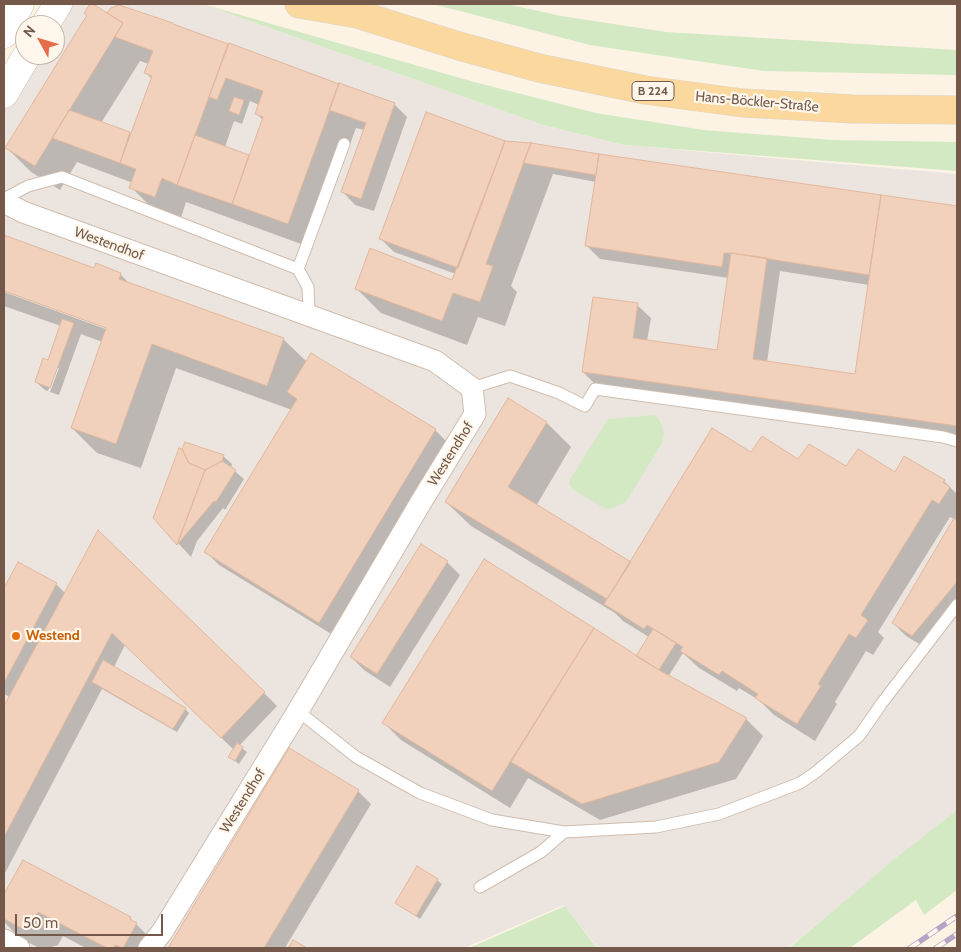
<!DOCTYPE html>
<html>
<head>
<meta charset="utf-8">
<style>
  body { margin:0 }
  #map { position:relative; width:961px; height:952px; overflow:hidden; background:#fcf3e4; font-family:Cabin,sans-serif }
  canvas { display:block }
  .frame { position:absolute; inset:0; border:5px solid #74594a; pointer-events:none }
  .north { position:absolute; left:15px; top:15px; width:50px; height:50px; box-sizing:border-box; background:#fff7eb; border:1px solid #c7b8ab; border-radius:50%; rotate:309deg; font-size:14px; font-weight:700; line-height:20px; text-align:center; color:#74594a }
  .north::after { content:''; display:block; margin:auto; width:18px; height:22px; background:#e56d4b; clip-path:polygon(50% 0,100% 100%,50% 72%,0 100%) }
  .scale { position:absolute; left:15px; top:914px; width:148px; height:22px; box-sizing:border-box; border:2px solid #74594a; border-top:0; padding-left:6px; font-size:15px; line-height:18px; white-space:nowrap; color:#74594a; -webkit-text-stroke:4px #fff7eb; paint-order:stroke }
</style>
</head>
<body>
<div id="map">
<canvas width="961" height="952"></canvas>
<div class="frame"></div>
<div class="north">N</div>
<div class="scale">50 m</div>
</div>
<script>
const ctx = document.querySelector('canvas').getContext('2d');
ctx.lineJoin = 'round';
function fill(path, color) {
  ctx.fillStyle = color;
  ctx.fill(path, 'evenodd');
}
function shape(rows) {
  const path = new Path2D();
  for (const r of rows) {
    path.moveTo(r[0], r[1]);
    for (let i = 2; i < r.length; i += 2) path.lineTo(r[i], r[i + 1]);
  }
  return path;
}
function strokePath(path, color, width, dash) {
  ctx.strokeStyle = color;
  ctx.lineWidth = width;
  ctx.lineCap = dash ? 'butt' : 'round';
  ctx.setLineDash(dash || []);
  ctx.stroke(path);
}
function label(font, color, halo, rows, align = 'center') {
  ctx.font = font + ' Cabin,sans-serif';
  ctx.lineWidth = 4.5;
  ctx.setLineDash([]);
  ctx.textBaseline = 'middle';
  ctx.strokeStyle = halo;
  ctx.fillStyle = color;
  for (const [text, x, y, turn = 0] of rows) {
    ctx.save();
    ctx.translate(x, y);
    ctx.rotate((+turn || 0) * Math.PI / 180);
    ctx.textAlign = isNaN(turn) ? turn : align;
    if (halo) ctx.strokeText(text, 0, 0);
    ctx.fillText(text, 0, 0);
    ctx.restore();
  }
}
fill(shape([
  [66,4,202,4,543,125,624,145,957,174,957,810,788,948,598,948,564,905,464,948,4,948,4,100,31,55,55,55,55,25]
]), '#ece5df');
fill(shape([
  [202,4,474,82,596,113,704,130,833,140,957,142,957,171,624,145,543,125],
  [433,4,507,4,561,16,666,32,957,50,957,75,764,71,590,45],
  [653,415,658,417,662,426,664,434,662,443,626,502,614,508,606,509,572,489,569,483,571,478,608,419],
  [957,810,957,890,924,915,916,900,850,948,789,948,896,858],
  [565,906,597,948,469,948]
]), '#d3e9c3');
fill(shape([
  [119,6,283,64,286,67,394,104,407,117,374,211,355,205,342,191,364,130,356,128,312,248,186,202,180,221,156,212,131,187,133,183,77,162,60,190,31,172,6,147,107,14],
  [140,61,149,64,146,73,152,79,132,134,101,123],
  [250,101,259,105,256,113,263,120,250,156,225,147,234,121,242,124],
  [504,142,957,207,957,437,596,385,583,372,637,305,651,318,647,341,718,351,729,278,600,259,587,246,596,182,553,174,511,286,517,292,505,326,478,317,467,345,381,313,356,288,453,282,456,274,394,252,381,239],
  [780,271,869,285,856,375,767,362],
  [4,236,95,270,120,274,130,284,283,339,307,362,435,430,448,443,333,635,219,565,206,552,292,410,176,368,141,468,97,453,72,428,102,342,81,334,59,395,50,392,59,368,56,368,48,391,45,390,36,382,49,361,61,326,4,306,4,292,111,331,112,329,4,289],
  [547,423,571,447,536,506,631,563,752,454,895,474,905,458,944,481,957,494,957,519,956,521,957,522,957,611,926,648,906,636,893,623,954,519,950,517,878,632,884,638,873,655,866,651,835,702,837,704,815,741,774,715,759,700,739,688,737,691,699,668,683,653,668,677,746,719,763,736,736,779,600,820,528,778,510,808,401,740,384,723,484,561,636,657,649,637,623,621,615,613,471,526,446,502],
  [223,456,232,464,231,468,244,479,225,510,223,508,197,541,191,557,155,518],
  [447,562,460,575,390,687,364,670,351,657],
  [18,564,56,584,65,593,264,693,277,706,239,746,247,752,239,764,230,757,234,750,125,645,114,667,185,709,189,713,177,732,102,689,4,875,4,708,10,697,4,694,4,591],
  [290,750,358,791,371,804,285,948,169,948],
  [418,867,442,884,420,919,397,903],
  [11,882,130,918,160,948,86,948,63,936,58,945,48,948,39,948,20,938,4,922,4,896]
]), '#0003');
const building = shape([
  [90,4,93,4,123,23,35,166,5,148,87,15,84,13,90,4],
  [119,5,173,23,173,24,228,44,177,185,162,178,155,197,129,188,136,169,120,163,152,76,144,73,153,51,115,37,123,23,107,13,111,8,119,5],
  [229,43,339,84,288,224,232,204,263,117,255,114,263,91,226,78,217,100,209,97,229,43],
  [339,83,395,103,361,199,341,192,366,123,329,110,339,83],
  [234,97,244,100,239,115,229,111,234,97],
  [69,110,130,132,120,163,52,138,69,110],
  [426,112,505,141,458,268,379,239,426,112],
  [195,135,249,155,232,204,177,185,195,135],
  [505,141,531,143,486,264,493,266,480,302,453,293,442,321,355,289,370,248,452,280,505,141],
  [531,143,599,154,596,175,523,163,531,143],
  [599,154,881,195,869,275,731,253,724,253,722,267,585,246,599,154],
  [881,195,957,206,957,426,582,372,593,297,638,303,633,338,717,350,731,253,767,258,753,359,855,374,881,195],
  [4,235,94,268,96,263,121,273,119,279,284,338,267,386,152,344,116,444,71,428,106,328,4,291,4,235],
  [62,319,74,323,50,388,35,382,43,358,48,360,62,319],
  [311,353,436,429,319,623,204,552,297,399,287,392,311,353],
  [508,398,547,422,508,487,631,562,607,599,445,502,508,398],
  [712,428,751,452,762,436,798,459,809,444,846,466,858,449,895,472,904,456,945,480,943,482,950,487,939,504,932,500,861,615,868,620,856,638,849,634,818,684,821,686,797,724,755,698,758,694,722,671,719,675,680,651,683,647,647,625,644,629,604,604,712,428],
  [185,442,224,455,222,461,205,470,189,463,182,449,185,442],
  [179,448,182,449,189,463,205,470,177,545,153,518,179,448],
  [222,461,236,470,216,502,214,501,177,545,205,470,222,461],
  [954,518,957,521,957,582,912,636,892,623,954,518],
  [98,530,265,692,221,738,112,633,4,837,4,706,98,530],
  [421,544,448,561,377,674,350,657,421,544],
  [484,559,594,628,492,791,382,723,484,559],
  [18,562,57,583,4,683,4,588,18,562],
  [594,628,659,670,747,718,719,762,582,804,511,762,594,628],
  [653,629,676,643,659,670,636,656,653,629],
  [103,660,186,708,173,729,92,682,103,660],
  [237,743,243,747,235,761,228,757,237,743],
  [289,748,359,790,264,948,168,948,289,748],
  [23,860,131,917,130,919,137,923,123,948,115,945,114,948,107,948,38,912,33,920,24,923,21,928,4,919,4,894,23,860],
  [417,866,438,879,416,916,395,903,417,866],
  [293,940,307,948,288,948,293,940]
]);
fill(building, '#f1d1bc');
strokePath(building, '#e3b89d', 1);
const service = shape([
  [4,199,28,186,62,177,298,269,344,144],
  [298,269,308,287,309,316],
  [472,388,510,376,559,393,585,406,595,389,943,437,957,441],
  [298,711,356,757,420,793,492,820,564,832],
  [480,887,541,852,564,832,656,827,719,814,800,783,816,772,859,736,882,703,957,605]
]);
const minor = shape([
  [4,202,23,212,435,361,472,388,475,414,421,502,298,711,162,932,149,948],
  [4,940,19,948]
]);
const secondary = shape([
  [45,25,58,4],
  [4,34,20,4],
  [4,94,27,55]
]);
const primary = shape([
  [299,4,357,14,459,46,539,68,645,90,743,103,853,109,957,110]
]);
strokePath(service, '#cfbdae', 13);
strokePath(minor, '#cfbdae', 23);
strokePath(secondary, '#d2bcab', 29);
strokePath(primary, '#dbd4d0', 29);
strokePath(service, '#fff', 11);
strokePath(minor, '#fff', 21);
strokePath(secondary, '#fff', 28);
strokePath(primary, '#fad89e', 28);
const rail = shape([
  [910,948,957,916],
  [936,948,957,934]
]);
strokePath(rail, '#b6a3c5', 5.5);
strokePath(rail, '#fff7eb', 4, [11]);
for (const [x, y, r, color] of [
  [16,636,5,"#e8710a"]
]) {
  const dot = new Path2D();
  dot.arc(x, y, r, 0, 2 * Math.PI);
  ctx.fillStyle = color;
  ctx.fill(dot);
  strokePath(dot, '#fff7eb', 2);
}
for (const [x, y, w] of [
  [653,91,42]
]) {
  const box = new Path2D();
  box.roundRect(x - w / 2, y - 9.5, w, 19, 4);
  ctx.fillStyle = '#fff7eb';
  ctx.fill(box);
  strokePath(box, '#74594a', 1);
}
label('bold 12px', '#74594a', null, [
  ["B 224",653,91]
]);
label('14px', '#74594a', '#fff7eb', [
  ["Hans-Böckler-Straße",757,102,5],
  ["Westendhof",109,244,20],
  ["Westendhof",451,454,-58],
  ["Westendhof",243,801,-58]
]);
label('bold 14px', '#c56008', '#fff7eb', [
  ["Westend",26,636]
], 'left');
</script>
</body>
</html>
